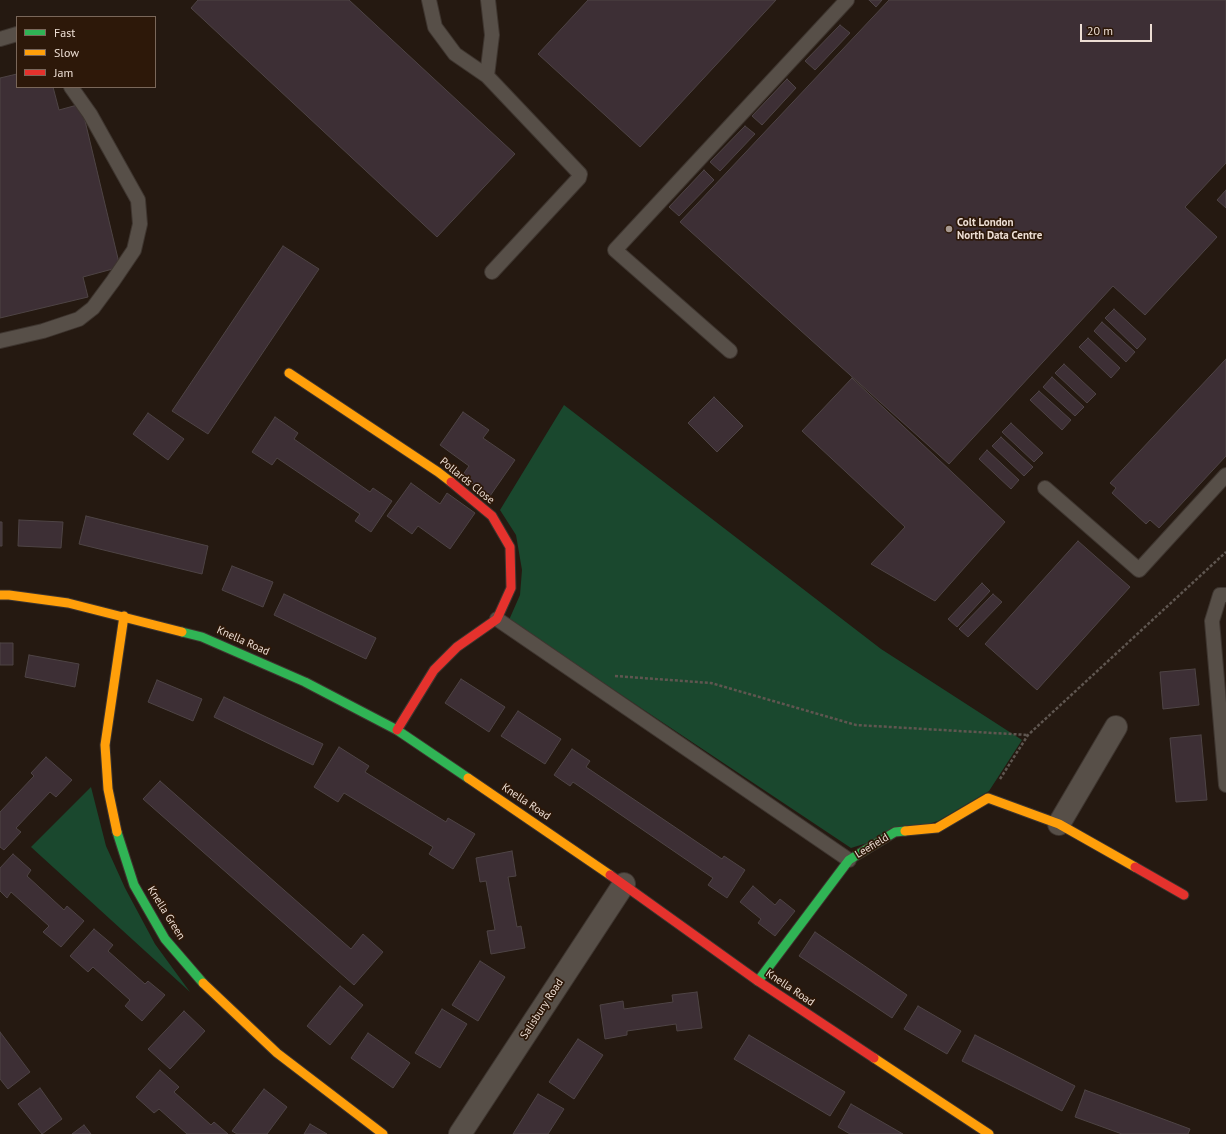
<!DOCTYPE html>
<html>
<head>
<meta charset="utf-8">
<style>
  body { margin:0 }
  #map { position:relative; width:1226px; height:1134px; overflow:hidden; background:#251911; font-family:"PT Sans",sans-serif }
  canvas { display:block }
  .legend { position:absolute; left:16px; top:16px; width:140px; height:72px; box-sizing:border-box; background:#2d1809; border:1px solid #7a675a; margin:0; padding:5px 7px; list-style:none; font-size:12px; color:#edded4 }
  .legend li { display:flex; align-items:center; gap:8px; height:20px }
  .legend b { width:20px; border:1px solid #7a675a }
  .scale { position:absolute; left:1080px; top:24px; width:72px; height:18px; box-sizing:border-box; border:2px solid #edded4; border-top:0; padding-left:5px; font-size:12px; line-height:14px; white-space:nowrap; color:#edded4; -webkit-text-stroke:3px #2d1809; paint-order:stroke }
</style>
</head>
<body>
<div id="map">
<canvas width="1226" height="1134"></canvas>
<ul class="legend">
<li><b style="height:5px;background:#30b455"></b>Fast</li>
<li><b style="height:5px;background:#ff9f0a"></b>Slow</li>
<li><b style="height:5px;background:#e5322d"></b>Jam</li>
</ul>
<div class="scale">20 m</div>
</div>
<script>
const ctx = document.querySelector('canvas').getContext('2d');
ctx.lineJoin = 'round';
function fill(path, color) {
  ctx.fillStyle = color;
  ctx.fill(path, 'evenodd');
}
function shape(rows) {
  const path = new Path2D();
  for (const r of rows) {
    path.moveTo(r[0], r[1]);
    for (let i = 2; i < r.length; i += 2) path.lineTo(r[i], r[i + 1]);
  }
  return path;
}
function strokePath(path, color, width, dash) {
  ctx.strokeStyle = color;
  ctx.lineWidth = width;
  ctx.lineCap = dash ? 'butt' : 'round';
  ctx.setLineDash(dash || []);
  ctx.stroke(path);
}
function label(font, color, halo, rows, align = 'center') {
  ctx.font = font + ' "PT Sans",sans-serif';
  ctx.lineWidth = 3.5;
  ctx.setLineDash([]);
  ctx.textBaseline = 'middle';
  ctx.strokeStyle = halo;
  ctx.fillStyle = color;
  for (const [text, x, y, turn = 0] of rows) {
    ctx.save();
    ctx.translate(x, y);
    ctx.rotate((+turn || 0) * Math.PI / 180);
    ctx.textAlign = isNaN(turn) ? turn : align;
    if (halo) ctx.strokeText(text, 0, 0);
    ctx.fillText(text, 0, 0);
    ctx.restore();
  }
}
fill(shape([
  [564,405,881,649,1022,740,989,791,938,821,851,848,509,620,520,595,522,570,516,535,500,510],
  [91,787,106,846,125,888,155,944,190,992,31,847]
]), '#1a482e');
const building = shape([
  [198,0,349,0,515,154,437,237,191,8,198,0],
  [588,0,776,0,640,147,538,54,588,0],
  [869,0,882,0,876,7,869,0],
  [889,0,1226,0,1226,163,1185,207,1217,237,1145,315,1113,286,949,464,680,222,889,0],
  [840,25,850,33,815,70,805,61,840,25],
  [17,74,17,87,53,87,59,110,81,104,120,267,83,277,88,297,0,318,0,78,17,74],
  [787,79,796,88,762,125,752,116,787,79],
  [745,126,755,134,720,171,710,162,745,126],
  [704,170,714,180,679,216,669,207,704,170],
  [1226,190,1226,208,1217,200,1226,190],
  [283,246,319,269,208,434,172,411,283,246],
  [1114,309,1146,339,1137,349,1105,318,1114,309],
  [1102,322,1135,352,1126,362,1094,331,1102,322],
  [1088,338,1120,368,1111,378,1079,347,1088,338],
  [1226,359,1226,456,1159,528,1150,520,1146,524,1112,493,1116,488,1110,483,1226,359],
  [1064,364,1096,394,1087,403,1055,373,1064,364],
  [1052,377,1084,407,1075,416,1043,387,1052,377],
  [852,378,1005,522,935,601,871,564,905,527,802,431,852,378],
  [1039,391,1071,420,1062,430,1030,400,1039,391],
  [714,397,743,426,717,452,688,423,714,397],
  [463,412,489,430,483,438,515,460,490,496,462,476,469,466,440,445,463,412],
  [148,413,184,439,168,460,133,434,148,413],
  [275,417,298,433,294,439,370,492,373,488,392,501,371,532,355,521,360,514,277,458,272,465,252,452,275,417],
  [1011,423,1043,453,1034,462,1002,432,1011,423],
  [1001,437,1033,467,1024,476,992,446,1001,437],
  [987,450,1019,480,1011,489,979,459,987,450],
  [411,483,440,504,447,493,475,513,450,549,418,526,412,534,387,516,411,483],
  [86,516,208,546,202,574,79,544,86,516],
  [19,520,63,522,61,548,18,546,19,520],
  [0,522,2,522,2,546,0,546,0,522],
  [1078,541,1130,587,1037,690,985,644,1078,541],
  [232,566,273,582,263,607,222,590,232,566],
  [982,583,990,591,957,627,948,619,982,583],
  [284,594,376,638,366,659,274,615,284,594],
  [993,594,1002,602,968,637,959,629,993,594],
  [0,643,13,643,13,665,0,665,0,643],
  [29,655,79,664,75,687,25,677,29,655],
  [1195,669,1199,705,1163,709,1160,672,1195,669],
  [461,679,505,707,489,732,445,703,461,679],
  [157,680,202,699,193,721,148,702,157,680],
  [224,697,323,744,313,765,214,717,224,697],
  [518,711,561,739,545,764,501,736,518,711],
  [1201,735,1207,800,1176,802,1170,738,1201,735],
  [339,747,369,766,365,772,446,822,448,818,475,834,453,869,429,854,433,847,344,793,338,802,314,787,339,747],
  [572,749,590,761,586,767,722,859,724,856,745,870,727,898,708,885,713,878,573,782,570,786,554,775,572,749],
  [46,757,72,780,56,797,50,792,16,828,21,832,4,850,0,847,0,812,34,776,31,773,46,757],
  [160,781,351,949,363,934,383,952,354,985,143,799,160,781],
  [512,851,516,876,508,877,517,927,521,926,525,948,491,954,487,931,495,930,486,881,480,882,476,858,512,851],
  [13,854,31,870,27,876,64,910,67,906,84,921,61,947,43,932,49,926,11,892,7,898,0,891,0,868,13,854],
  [753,886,775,905,780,899,795,911,775,936,758,923,761,919,740,902,753,886],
  [94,929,113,945,108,951,145,984,148,981,165,995,142,1021,125,1006,130,1000,93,967,88,972,70,956,94,929],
  [815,932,907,995,892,1018,799,956,815,932],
  [480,961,505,977,478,1021,452,1005,480,961],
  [340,986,363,1005,330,1045,307,1026,340,986],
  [697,992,702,1028,677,1031,676,1024,627,1031,627,1035,605,1039,600,1005,623,1001,624,1009,673,1002,672,995,697,992],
  [918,1006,961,1031,947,1054,904,1029,918,1006],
  [442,1009,467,1024,440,1068,415,1053,442,1009],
  [184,1011,205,1031,170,1069,148,1049,184,1011],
  [0,1032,30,1072,8,1089,0,1079,0,1032],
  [368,1033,410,1063,393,1088,351,1058,368,1033],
  [749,1035,845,1092,830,1116,734,1059,749,1035],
  [975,1035,1075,1086,1062,1111,962,1061,975,1035],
  [578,1039,603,1055,574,1099,549,1082,578,1039],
  [160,1070,179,1087,174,1092,211,1125,214,1122,228,1134,187,1134,159,1109,154,1113,136,1097,160,1070],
  [40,1088,62,1119,42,1134,18,1104,40,1088],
  [264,1089,287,1107,267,1134,237,1134,232,1131,264,1089],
  [1085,1090,1190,1129,1188,1134,1122,1134,1075,1117,1085,1090],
  [538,1094,564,1109,548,1134,513,1134,538,1094],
  [851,1104,903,1134,850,1134,838,1127,851,1104],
  [310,1124,327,1134,304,1134,310,1124],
  [84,1125,91,1134,72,1134,84,1125]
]);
fill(building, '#3d2f35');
strokePath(building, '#4e4445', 1);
const lane = shape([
  [429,0,435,27,455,54,487,76,580,174,579,178,492,272],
  [0,39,17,34],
  [487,76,492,35,488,0],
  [0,341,43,331,79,319,93,308,113,281,134,250,140,224,138,200,90,114,71,87],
  [730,351,615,250,847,0],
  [1045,488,1139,570,1226,475],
  [1226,595,1220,595,1212,621,1226,785],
  [497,619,849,860]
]);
const street = shape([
  [1059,824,1116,727],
  [460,1134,624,884]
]);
const fast = shape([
  [182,632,202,637,305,682,397,730,468,778],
  [117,832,134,885,165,939,203,983],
  [758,981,849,860,895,832,905,831]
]);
const slow = shape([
  [289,373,438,472,451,482],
  [0,595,9,595,68,603,182,632],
  [468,778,610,875],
  [905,831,937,828,988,798,1059,824,1135,867],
  [117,832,108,789,105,745,124,616],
  [203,983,277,1053,383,1134],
  [874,1058,989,1134]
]);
const jam = shape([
  [397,730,434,670,457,647,497,619,511,588,510,547,492,516,451,482],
  [1135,867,1184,895],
  [610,875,758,981,874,1058]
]);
strokePath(lane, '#3e352f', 16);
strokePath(street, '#3e352f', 24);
strokePath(fast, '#3e352f', 11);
strokePath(slow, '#3e352f', 11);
strokePath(jam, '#3e352f', 11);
strokePath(shape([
  [615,676,711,683,856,725,1028,735],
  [1000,779,1028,735,1226,552]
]), '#5f5650', 2.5, [3, 2]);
strokePath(lane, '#574f48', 14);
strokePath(street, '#574f48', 22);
strokePath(fast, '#30b455', 9);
strokePath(slow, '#ff9f0a', 9);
strokePath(jam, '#e5322d', 9);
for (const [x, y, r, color] of [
  [949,229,4,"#a79990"]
]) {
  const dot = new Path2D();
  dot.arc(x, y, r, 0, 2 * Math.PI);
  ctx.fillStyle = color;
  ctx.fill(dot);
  strokePath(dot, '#2d1809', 1.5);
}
label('bold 11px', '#edded4', '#2d1809', [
  ["Colt London",957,223],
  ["North Data Centre",957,236]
], 'left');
label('11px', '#edded4', '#2d1809', [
  ["Pollards Close",467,481,39],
  ["Knella Road",243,641,24],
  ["Knella Road",526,802,34],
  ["Leefield",872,846,-31],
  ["Knella Green",166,913,58],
  ["Knella Road",790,988,34],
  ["Salisbury Road",542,1009,-57]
]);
</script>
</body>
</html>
